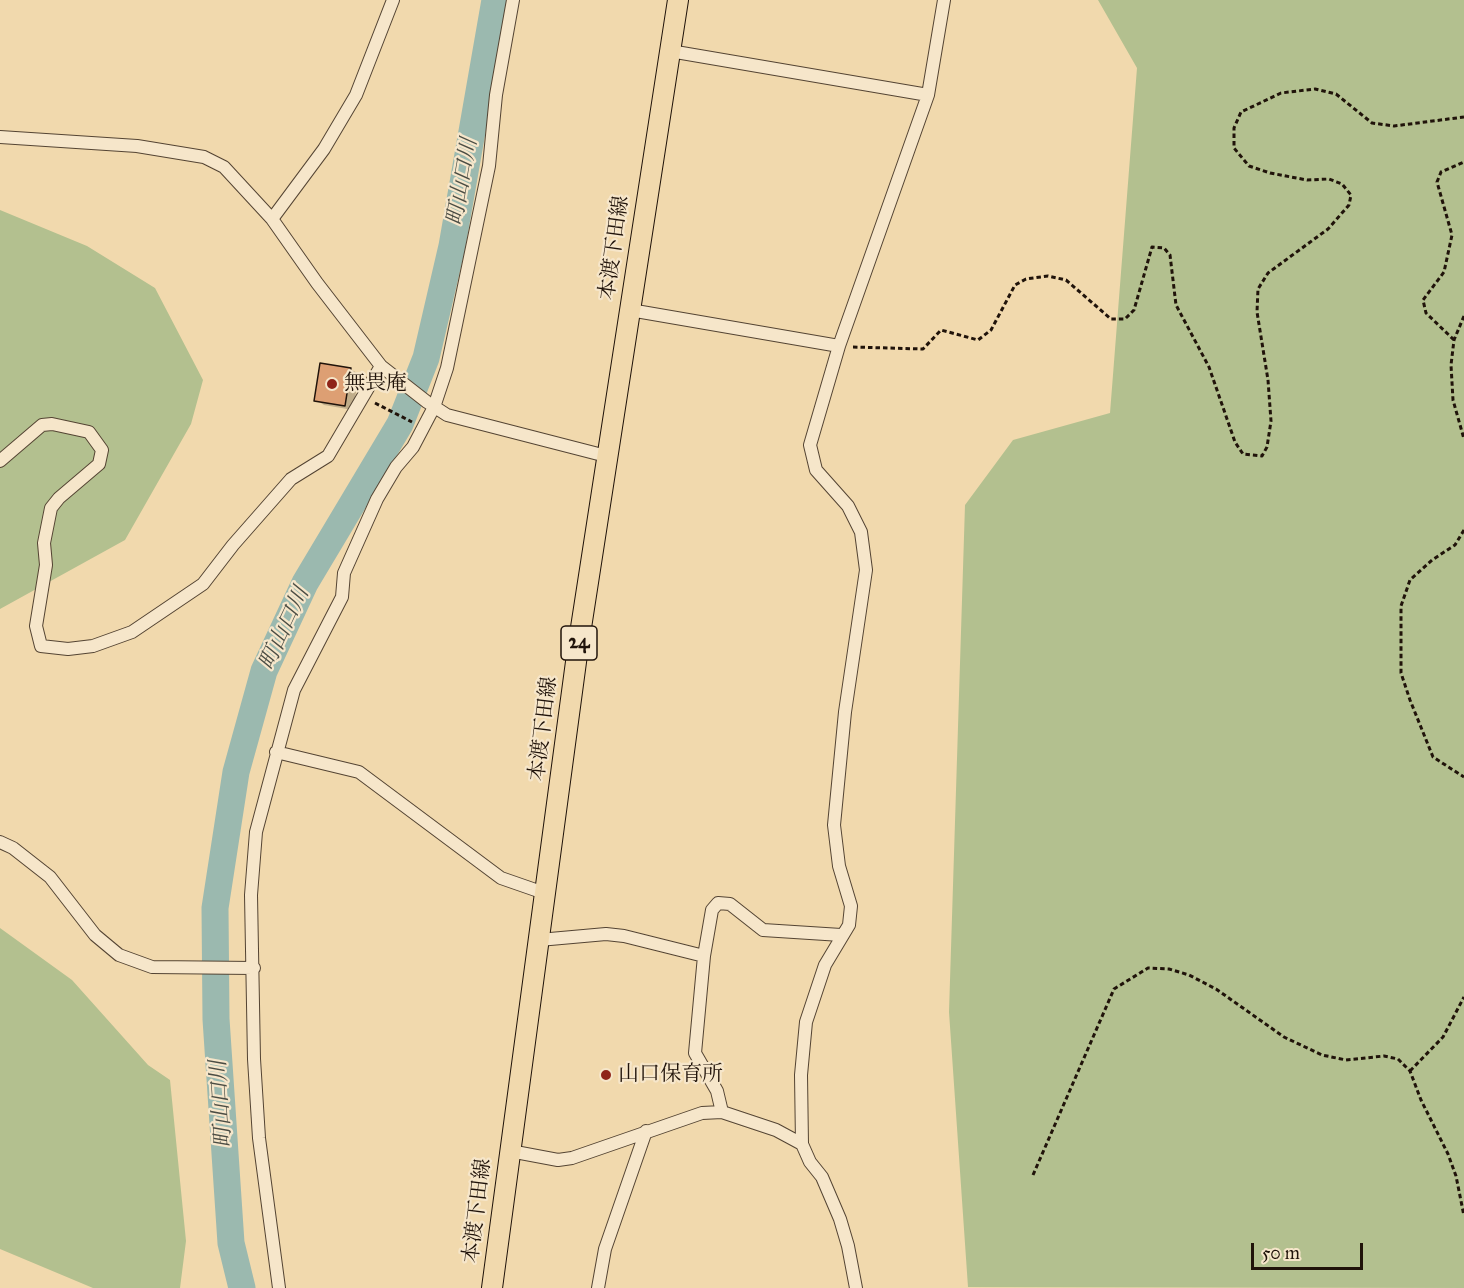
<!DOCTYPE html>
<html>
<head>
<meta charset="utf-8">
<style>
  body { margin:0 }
  #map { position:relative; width:1464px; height:1288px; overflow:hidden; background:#f1d9ad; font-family:"IM FELL Great Primer",serif }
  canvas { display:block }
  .scale { position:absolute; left:1251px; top:1243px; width:112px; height:27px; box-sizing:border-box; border:3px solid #20130a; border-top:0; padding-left:8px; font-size:18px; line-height:21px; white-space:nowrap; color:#20130a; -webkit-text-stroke:4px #f6e6ca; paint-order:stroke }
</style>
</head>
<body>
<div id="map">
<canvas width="1464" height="1288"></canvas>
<div class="scale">50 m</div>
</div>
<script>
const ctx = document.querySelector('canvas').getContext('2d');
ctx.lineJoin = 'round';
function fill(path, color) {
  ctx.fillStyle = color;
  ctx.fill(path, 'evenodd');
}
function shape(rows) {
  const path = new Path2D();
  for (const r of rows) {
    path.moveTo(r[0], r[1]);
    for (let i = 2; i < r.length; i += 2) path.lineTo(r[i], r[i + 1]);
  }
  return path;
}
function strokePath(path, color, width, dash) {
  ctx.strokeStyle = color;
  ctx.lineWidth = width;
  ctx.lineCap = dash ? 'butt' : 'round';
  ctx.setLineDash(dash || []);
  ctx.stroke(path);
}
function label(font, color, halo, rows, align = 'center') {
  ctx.font = font + ' "IM FELL Great Primer","Noto Serif JP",serif';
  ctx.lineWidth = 4.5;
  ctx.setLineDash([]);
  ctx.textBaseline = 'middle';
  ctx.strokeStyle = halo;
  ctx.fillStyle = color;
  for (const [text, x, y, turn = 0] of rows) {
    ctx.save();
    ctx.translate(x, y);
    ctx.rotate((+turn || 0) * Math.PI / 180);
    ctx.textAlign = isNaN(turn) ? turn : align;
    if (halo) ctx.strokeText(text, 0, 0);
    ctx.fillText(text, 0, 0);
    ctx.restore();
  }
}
fill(shape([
  [1098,0,1464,0,1464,1288,968,1287,949,1012,965,505,1013,440,1110,413,1137,68],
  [0,210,87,246,155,288,203,380,191,424,125,540,0,609],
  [0,928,72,980,148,1065,170,1080,186,1241,180,1288,93,1288,0,1249]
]), '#b3c08f');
fill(shape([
  [350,369,359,374,353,410,324,405,316,400]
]), '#0003');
strokePath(shape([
  [242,1288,231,1243,216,1019,215,908,236,772,264,671,305,583,400,424,426,358,452,246,495,0]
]), '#9bb9af', 27);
const building = shape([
  [320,363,351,368,345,406,314,401,320,363]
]);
fill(building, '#dd9f73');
strokePath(building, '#20130a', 1.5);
const street = shape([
  [670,51,928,95],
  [0,137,137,146,204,157,224,167,272,219,317,283,381,366,427,402,447,415,610,457],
  [272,219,324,149,356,95,393,0],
  [630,310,839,346],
  [0,461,42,425,52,424,89,432,102,450,99,464,59,498,51,508,44,543,46,565,36,626,41,646,68,649,93,646,132,632,203,584,233,545,291,479,328,456,381,366],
  [276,752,359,772,501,878,547,894],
  [0,842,13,848,50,877,95,935,119,955,152,967,254,968],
  [539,940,606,934,624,936,704,956,712,910,718,903,730,904,763,930,841,935],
  [704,956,695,1053,717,1091,722,1112],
  [510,1151,558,1160,572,1158,702,1113,722,1112,776,1130,802,1144],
  [279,1288,259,1138,254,1059,251,895,256,832,294,690,342,597,344,573,377,499,396,467,413,447,434,407,447,368,489,166,496,95,513,0],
  [598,1288,605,1249,646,1131],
  [856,1288,848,1246,840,1219,822,1177,810,1162,802,1144,801,1075,806,1022,825,965,849,925,851,906,839,866,834,825,845,712,866,570,861,532,848,506,816,470,810,445,839,346,928,95,944,0]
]);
const primary = shape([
  [492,1288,578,647,678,0]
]);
strokePath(street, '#544433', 14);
strokePath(primary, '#20130a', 22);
strokePath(shape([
  [1464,316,1454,340,1451,365,1453,400,1464,439],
  [1454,340,1426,313,1423,300,1444,272,1452,235,1437,182,1441,172,1464,162],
  [853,347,923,349,941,330,978,340,991,330,1015,285,1026,279,1048,276,1066,280,1111,319,1125,319,1134,310,1152,247,1164,248,1170,255,1176,305,1209,367,1235,442,1243,454,1262,456,1267,447,1271,421,1268,380,1257,312,1258,289,1268,273,1328,229,1349,205,1351,195,1342,184,1329,179,1307,180,1270,173,1249,166,1234,148,1234,128,1241,112,1281,93,1315,89,1336,94,1372,123,1394,126,1464,117],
  [375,403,412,422],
  [1464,530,1455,545,1432,560,1410,580,1401,606,1401,673,1410,700,1433,757,1464,777],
  [1410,1071,1443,1037,1464,997],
  [1033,1175,1114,989,1148,968,1169,969,1189,975,1216,989,1284,1037,1322,1055,1346,1060,1384,1056,1398,1059,1410,1071,1421,1100,1448,1154,1456,1176,1464,1216]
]), '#20130a', 3, [4.5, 3]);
strokePath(street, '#f6e6ca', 12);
strokePath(primary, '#f1d9ad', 20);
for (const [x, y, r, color] of [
  [332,384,6,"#8f2418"],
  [606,1075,6,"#8f2418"]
]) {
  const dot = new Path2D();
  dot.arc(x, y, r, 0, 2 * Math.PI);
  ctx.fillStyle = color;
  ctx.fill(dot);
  strokePath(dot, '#f6e6ca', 2);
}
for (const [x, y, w] of [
  [579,643,36]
]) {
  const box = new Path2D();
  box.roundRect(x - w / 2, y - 17, w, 34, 4.5);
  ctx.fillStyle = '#f6e6ca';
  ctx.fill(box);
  strokePath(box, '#20130a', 1.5);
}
label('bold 20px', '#20130a', null, [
  ["24",579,643]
]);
label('21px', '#20130a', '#f6e6ca', [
  ["本渡下田線",615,248,-82],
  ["本渡下田線",544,729,-83],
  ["本渡下田線",478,1211,-83]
]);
label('21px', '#20130a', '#f6e6ca', [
  ["無畏庵",344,384],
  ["山口保育所",618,1075]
], 'left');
label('italic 22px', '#4b4d44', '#f6e6ca', [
  ["町山口川",463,182,-80],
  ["町山口川",285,629,-65],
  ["町山口川",222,1104,-94]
]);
</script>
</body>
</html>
